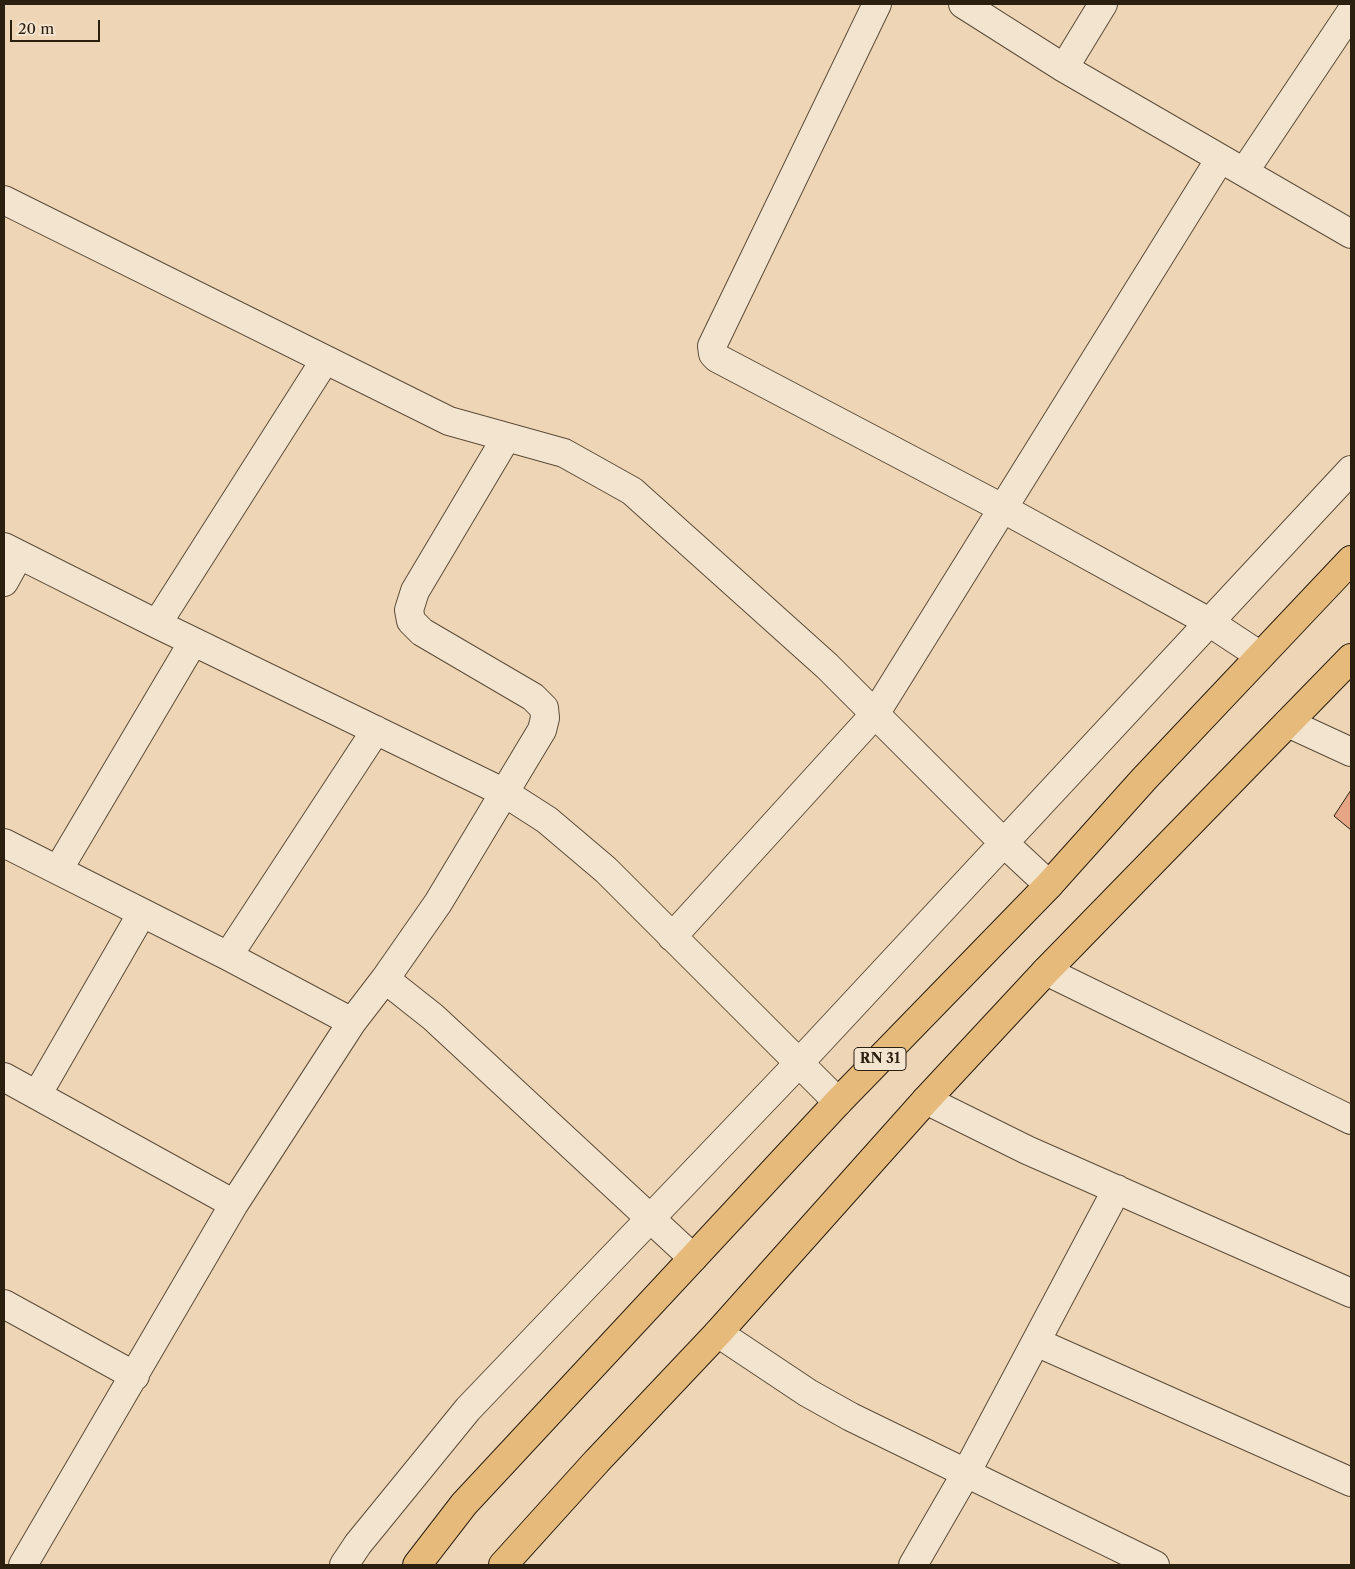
<!DOCTYPE html>
<html>
<head>
<meta charset="utf-8">
<style>
  body { margin:0 }
  #map { position:relative; width:1355px; height:1569px; overflow:hidden; background:#edd5b5; font-family:"Libre Caslon Text",serif }
  canvas { display:block }
  .frame { position:absolute; inset:0; border:5px solid #2b1f10; pointer-events:none }
  .scale { position:absolute; left:10px; top:20px; width:90px; height:22px; box-sizing:border-box; border:2px solid #2b1f10; border-top:0; padding-left:6px; font-size:15px; line-height:18px; white-space:nowrap; color:#2b1f10; -webkit-text-stroke:4px #f3e4cf; paint-order:stroke }
</style>
</head>
<body>
<div id="map">
<canvas width="1355" height="1569"></canvas>
<div class="frame"></div>
<div class="scale">20 m</div>
</div>
<script>
const ctx = document.querySelector('canvas').getContext('2d');
ctx.lineJoin = 'round';
function fill(path, color) {
  ctx.fillStyle = color;
  ctx.fill(path, 'evenodd');
}
function shape(rows) {
  const path = new Path2D();
  for (const r of rows) {
    path.moveTo(r[0], r[1]);
    for (let i = 2; i < r.length; i += 2) path.lineTo(r[i], r[i + 1]);
  }
  return path;
}
function strokePath(path, color, width, dash) {
  ctx.strokeStyle = color;
  ctx.lineWidth = width;
  ctx.lineCap = dash ? 'butt' : 'round';
  ctx.setLineDash(dash || []);
  ctx.stroke(path);
}
function label(font, color, halo, rows, align = 'center') {
  ctx.font = font + ' "Libre Caslon Text",serif';
  ctx.lineWidth = 4;
  ctx.setLineDash([]);
  ctx.textBaseline = 'middle';
  ctx.strokeStyle = halo;
  ctx.fillStyle = color;
  for (const [text, x, y, turn = 0] of rows) {
    ctx.save();
    ctx.translate(x, y);
    ctx.rotate((+turn || 0) * Math.PI / 180);
    ctx.textAlign = isNaN(turn) ? turn : align;
    if (halo) ctx.strokeText(text, 0, 0);
    ctx.fillText(text, 0, 0);
    ctx.restore();
  }
}
const building = shape([
  [1351,790,1351,830,1334,816,1351,790]
]);
fill(building, '#e6a686');
strokePath(building, '#2b1f10', 1);
const street = shape([
  [877,4,712,346,713,354,717,358,1002,508,1209,622,1259,655],
  [963,4,1064,68,1351,234],
  [1064,68,1103,4],
  [1244,172,1351,12],
  [4,200,449,421,564,453,632,491,827,666,1005,844,1049,885],
  [4,547,157,624,505,793,547,820,606,870,838,1102],
  [4,582,19,555],
  [157,624,325,360],
  [1288,723,1351,752],
  [4,843,228,956,352,1022],
  [58,870,193,642],
  [672,937,875,714,1220,159],
  [228,956,376,730],
  [1046,971,1351,1120],
  [385,979,438,903,542,730,545,718,544,708,533,697,422,632,411,621,409,610,415,591,506,438],
  [4,1077,234,1204],
  [37,1095,142,913],
  [926,1100,1027,1150,1351,1293],
  [4,1304,135,1376],
  [718,1333,808,1393,851,1417,1155,1565],
  [1036,1342,1351,1482],
  [23,1565,234,1204,352,1022,385,979,433,1017,693,1258],
  [344,1565,358,1544,468,1409,798,1064,1351,470],
  [913,1565,965,1475,1117,1189]
]);
const highway = shape([
  [417,1565,464,1504,693,1258,838,1102,1049,885,1144,779,1351,560],
  [503,1565,597,1461,718,1333,926,1100,1046,971,1351,658]
]);
strokePath(street, '#5c4c39', 30);
strokePath(highway, '#2b1f10', 30);
strokePath(street, '#f3e4cf', 28);
strokePath(highway, '#e6ba7a', 28);
for (const [x, y, w] of [
  [880,1059,52]
]) {
  const box = new Path2D();
  box.roundRect(x - w / 2, y - 11.5, w, 23, 4);
  ctx.fillStyle = '#f3e4cf';
  ctx.fill(box);
  strokePath(box, '#2b1f10', 1);
}
label('bold 14px', '#2b1f10', null, [
  ["RN 31",880,1059]
]);
</script>
</body>
</html>
